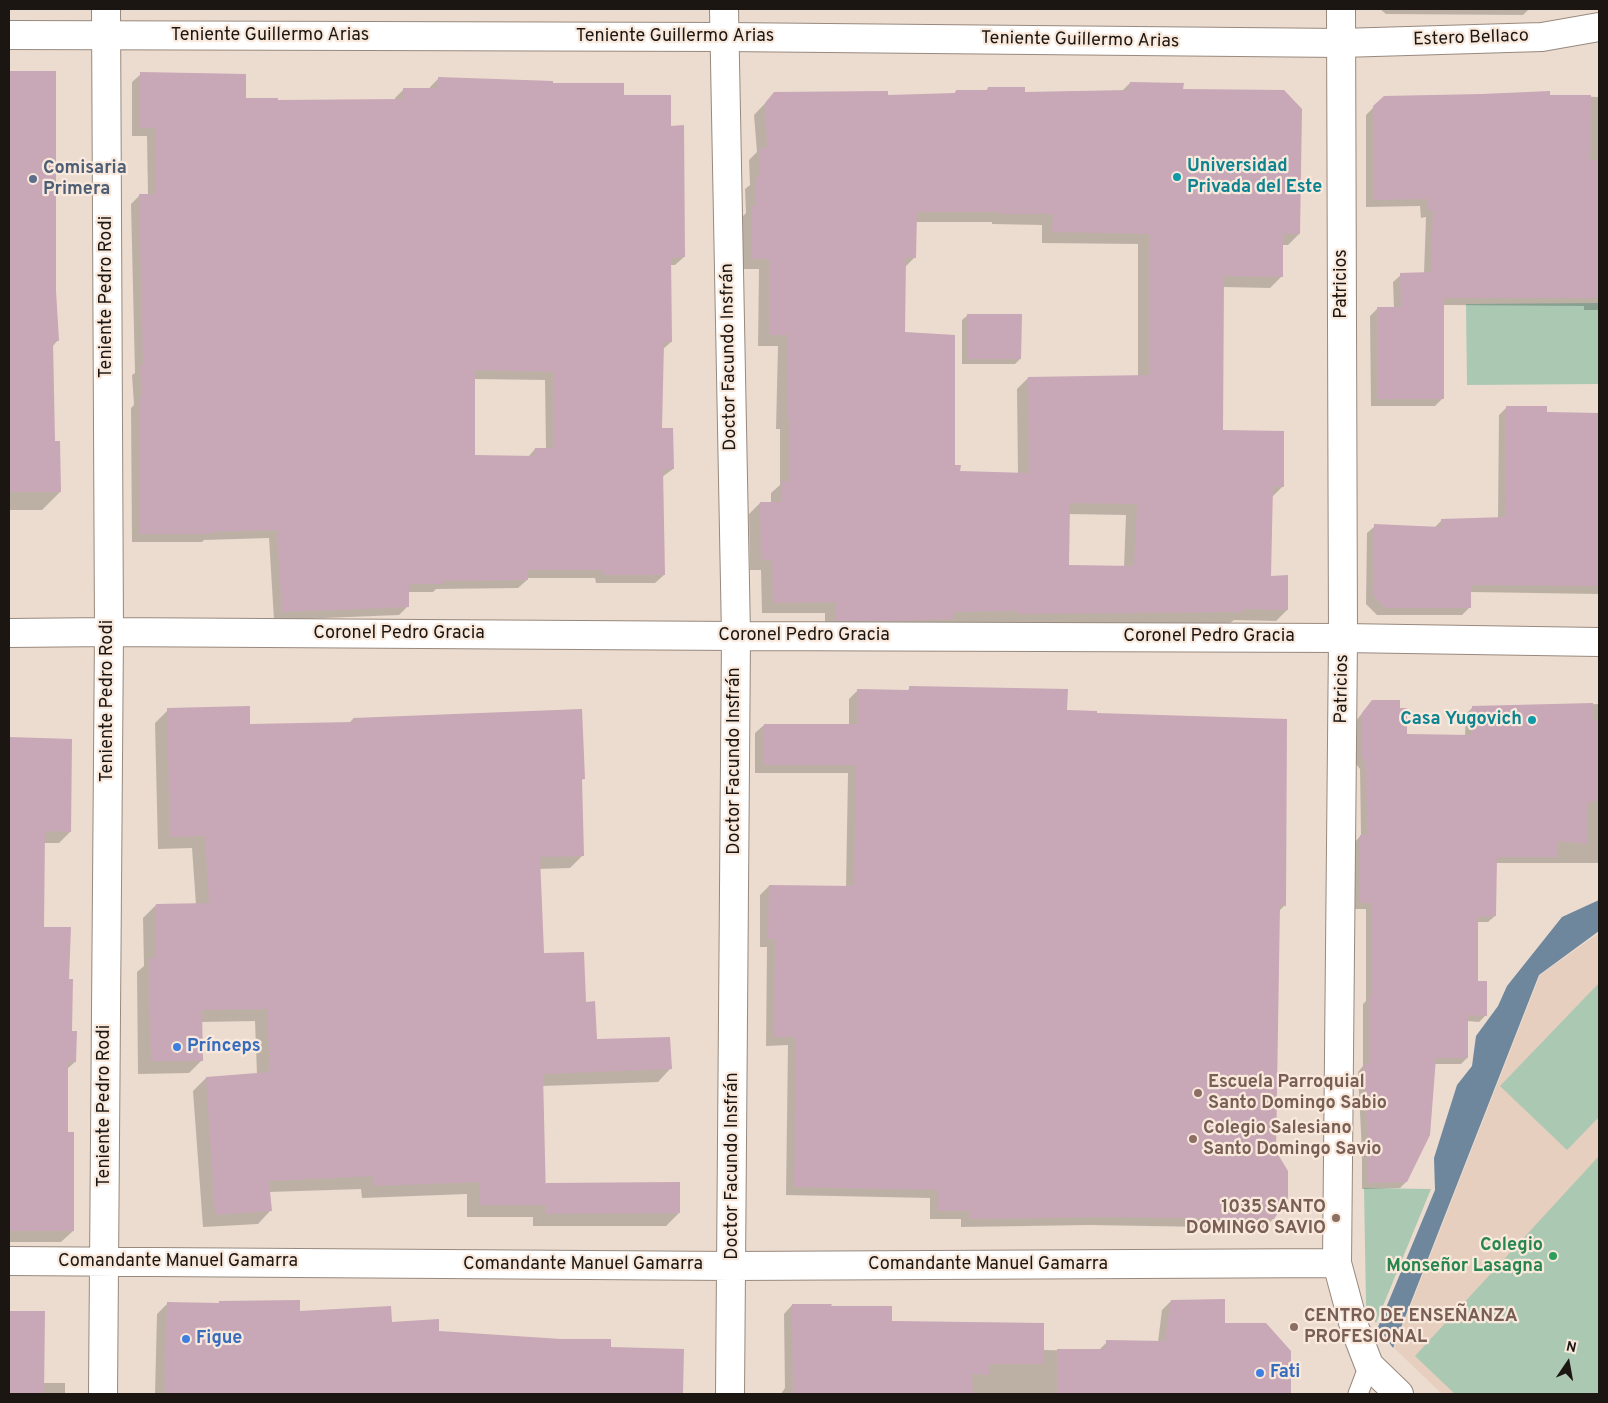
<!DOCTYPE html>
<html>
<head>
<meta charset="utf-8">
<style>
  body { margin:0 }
  #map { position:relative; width:1608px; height:1403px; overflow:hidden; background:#ecdccf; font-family:Overpass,sans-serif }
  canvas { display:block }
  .frame { position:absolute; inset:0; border:10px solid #1c1612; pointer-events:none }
  .north { position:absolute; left:1543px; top:1338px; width:50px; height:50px; -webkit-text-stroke:4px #f9e9dc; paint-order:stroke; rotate:12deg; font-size:14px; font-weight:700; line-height:20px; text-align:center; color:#1c1612 }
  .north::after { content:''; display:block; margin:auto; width:18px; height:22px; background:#1c1612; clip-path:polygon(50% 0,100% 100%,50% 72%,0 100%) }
</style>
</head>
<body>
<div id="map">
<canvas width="1608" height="1403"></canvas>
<div class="frame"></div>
<div class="north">N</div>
</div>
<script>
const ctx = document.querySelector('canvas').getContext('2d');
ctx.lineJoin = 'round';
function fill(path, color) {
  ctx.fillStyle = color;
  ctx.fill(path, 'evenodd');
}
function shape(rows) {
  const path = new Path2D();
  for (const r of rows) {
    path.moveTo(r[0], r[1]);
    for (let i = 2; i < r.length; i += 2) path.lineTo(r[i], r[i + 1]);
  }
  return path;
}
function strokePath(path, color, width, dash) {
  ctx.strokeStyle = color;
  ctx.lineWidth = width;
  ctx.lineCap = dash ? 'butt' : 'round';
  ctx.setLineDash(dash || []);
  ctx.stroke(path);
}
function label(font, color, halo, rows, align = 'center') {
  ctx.font = font + ' Overpass,sans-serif';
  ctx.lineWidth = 4.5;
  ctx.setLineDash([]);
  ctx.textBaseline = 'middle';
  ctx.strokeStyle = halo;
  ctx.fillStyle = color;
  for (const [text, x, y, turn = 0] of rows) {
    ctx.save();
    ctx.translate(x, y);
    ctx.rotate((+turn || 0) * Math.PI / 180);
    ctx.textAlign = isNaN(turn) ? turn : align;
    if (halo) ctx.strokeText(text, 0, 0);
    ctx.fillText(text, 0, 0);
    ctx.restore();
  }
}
fill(shape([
  [1599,933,1599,1394,1442,1394,1394,1348,1540,975]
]), '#e6cfbe');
fill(shape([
  [1599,303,1599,384,1467,385,1466,304],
  [1599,983,1599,1117,1567,1150,1500,1086],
  [1599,1156,1599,1394,1455,1394,1415,1356],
  [1364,1188,1431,1189,1376,1323,1366,1305]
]), '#abc8b3');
fill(shape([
  [1599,900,1599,931,1539,975,1393,1348,1378,1327,1435,1190,1434,1158,1457,1085,1472,1066,1476,1036,1498,1006,1507,986,1562,917]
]), '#6e879d');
fill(shape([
  [777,9,997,9,996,10],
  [1380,9,1529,9,1523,15,1386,14],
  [55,72,55,290,58,340,52,347,54,442,60,492,42,510,9,510,9,73],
  [141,74,245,99,277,102,395,100,395,98,404,89,430,89,430,87,439,78,551,85,623,96,670,127,684,257,675,265,670,265,671,342,662,350,661,429,673,469,662,477,664,575,655,583,596,583,595,578,527,578,527,580,518,588,436,589,433,592,407,592,408,606,399,615,274,620,269,538,204,540,202,542,132,542,131,408,134,405,132,375,135,373,131,204,140,195,148,195,147,136,132,136,132,82],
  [474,379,545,380,546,449,535,449,528,457,474,456],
  [1130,83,1182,91,1299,234,1288,245,1282,245,1281,277,1270,288,1223,287,1222,431,1283,486,1272,497,1270,577,1287,610,1276,621,1234,620,1230,623,1008,625,1008,622,949,622,942,629,825,631,825,613,762,613,761,570,750,570,749,514,760,503,771,504,771,493,780,485,780,429,776,429,778,346,758,346,759,269,741,269,741,218,746,213,745,189,750,185,749,160,757,152,754,115,775,93,887,96,953,95,956,91,985,92,988,88,1023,93,1122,91],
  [916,222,992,222,992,224,1042,225,1042,243,1138,244,1138,377,1028,378,1017,389,1018,474,959,473,953,467,904,334,904,268,915,257],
  [1068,514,1126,515,1124,567,1067,567],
  [1549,96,1599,97,1599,310,1584,310,1584,306,1443,305,1443,398,1435,406,1371,406,1370,316,1378,308,1394,308,1393,282,1401,275,1424,273,1426,217,1421,218,1420,206,1366,207,1366,115,1384,97],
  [968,315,1020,359,1015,364,962,364,962,320],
  [1506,408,1546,413,1599,413,1599,594,1470,592,1470,607,1462,615,1377,615,1366,604,1367,533,1375,526,1434,528,1442,520,1498,518,1499,415],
  [910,688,1066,711,1285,905,1278,912,1273,1219,1264,1228,1090,1225,961,1227,961,1219,930,1219,930,1198,786,1195,788,1045,766,1046,767,947,760,947,760,895,769,886,846,887,848,773,755,773,755,733,764,725,849,725,849,699,858,690,906,692],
  [1599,704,1599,863,1496,863,1495,916,1488,922,1477,922,1476,983,1486,983,1485,1016,1479,1022,1467,1021,1467,1058,1461,1064,1434,1064,1406,1182,1400,1188,1362,1189,1362,1153,1358,1072,1363,1066,1363,1004,1366,1001,1366,909,1354,909,1355,842,1361,835,1360,769,1356,764,1356,721,1366,708,1399,709,1406,735,1465,736,1466,714,1472,708],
  [168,710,249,725,349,723,353,719,584,778,581,781,583,855,570,868,539,869,542,954,585,1003,595,1040,670,1069,658,1082,542,1086,544,1186,546,1184,679,1213,666,1226,533,1226,533,1217,467,1217,467,1194,362,1198,361,1189,269,1192,270,1211,258,1224,203,1227,193,1091,206,1078,257,1074,255,1021,201,1022,202,1060,189,1073,138,1074,137,972,144,966,143,918,156,905,196,905,192,848,158,849,155,723],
  [9,738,71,740,70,832,59,843,43,843,42,928,68,980,71,1032,75,1062,67,1069,67,1134,73,1231,61,1242,9,1242],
  [1171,1301,1290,1351,1290,1394,781,1394,785,1388,784,1314,792,1305,830,1307,891,1323,1042,1350,1098,1351,1107,1342,1158,1342,1162,1310],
  [220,1302,390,1324,438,1332,610,1348,683,1350,682,1394,155,1394,157,1314,168,1303,217,1305],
  [9,1312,44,1313,43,1383,65,1383,65,1394,9,1394]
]), '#0003');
fill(shape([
  [9,71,56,71,56,290,59,341,53,341,55,441,60,441,61,492,9,492],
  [140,72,246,74,246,98,278,98,278,100,403,99,403,88,438,88,438,77,553,81,553,83,624,83,624,95,671,95,671,126,684,125,685,257,671,258,672,342,664,342,662,428,673,428,674,469,663,469,665,575,604,575,604,570,528,570,528,580,443,581,443,584,409,584,409,607,282,612,277,530,212,532,212,534,140,534,139,398,142,398,140,366,143,365,139,194,156,194,155,128,140,128],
  [475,370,553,372,554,448,535,448,534,456,475,455],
  [1130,82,1184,83,1183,89,1284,90,1302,109,1300,234,1283,234,1283,277,1224,276,1223,430,1284,431,1284,487,1273,486,1271,576,1288,575,1288,610,1243,609,1243,612,1018,614,1018,611,954,612,954,619,899,621,836,621,835,602,773,603,772,559,761,560,760,502,781,502,782,481,790,481,790,418,787,418,788,335,769,335,769,259,751,259,751,206,756,206,756,177,760,177,759,148,767,147,765,103,774,92,888,91,888,95,956,93,956,90,988,90,988,87,1025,87,1025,92,1130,90],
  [917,212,1002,212,1002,214,1053,214,1052,232,1149,234,1149,375,1028,377,1029,473,960,471,961,465,955,465,955,335,905,332,906,257,916,258],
  [1070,503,1137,504,1134,566,1069,565],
  [1550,91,1550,95,1591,95,1590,160,1599,160,1599,298,1444,298,1444,399,1378,399,1377,307,1401,307,1400,273,1431,272,1433,210,1428,210,1427,199,1373,200,1373,106,1384,96,1482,94],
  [967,314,1022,314,1021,359,967,359],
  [1506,406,1547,406,1547,412,1599,413,1599,586,1471,585,1471,608,1385,608,1373,596,1374,524,1441,527,1441,519,1505,517],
  [909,686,1068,689,1067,710,1097,711,1097,713,1287,719,1286,906,1280,905,1276,1151,1288,1171,1288,1198,1274,1219,1100,1217,969,1219,969,1211,938,1211,938,1190,794,1187,796,1037,774,1037,775,939,768,939,769,885,854,886,856,765,763,765,764,724,857,724,857,689,909,690],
  [1372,700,1400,700,1400,708,1407,708,1407,734,1471,735,1472,706,1593,703,1593,720,1599,720,1599,801,1591,801,1591,803,1587,803,1587,844,1558,841,1558,857,1497,857,1496,916,1478,917,1478,981,1487,981,1487,1016,1468,1015,1468,1058,1436,1058,1430,1135,1407,1182,1368,1183,1368,1146,1364,1064,1369,1064,1369,996,1371,996,1372,903,1360,903,1360,835,1367,835,1366,763,1362,757,1362,713],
  [250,706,250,724,353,722,353,718,582,709,585,779,582,779,584,856,540,857,544,953,584,952,586,1002,595,1001,597,1039,670,1037,672,1069,543,1074,546,1200,546,1183,680,1182,680,1213,546,1214,546,1205,479,1205,479,1182,374,1186,374,1176,269,1181,272,1211,215,1215,206,1077,270,1072,267,1009,202,1010,203,1061,151,1061,149,958,156,958,156,904,209,903,205,836,170,837,167,708],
  [9,737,72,739,71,832,45,831,44,927,71,927,69,979,73,979,72,1031,77,1031,76,1062,68,1062,68,1132,74,1132,74,1231,9,1231],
  [1225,1299,1225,1323,1266,1323,1291,1351,1291,1394,1057,1394,1057,1349,1106,1349,1106,1340,1165,1341,1171,1300],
  [300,1300,300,1311,391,1306,392,1322,439,1319,439,1331,561,1339,611,1339,611,1347,684,1349,683,1394,165,1394,167,1302,219,1303,219,1301],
  [792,1304,832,1304,831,1306,892,1306,892,1321,1044,1323,1044,1364,989,1364,989,1375,972,1374,973,1394,793,1394],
  [9,1311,45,1311,44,1394,9,1394]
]), '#c8a7b6');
const lane = shape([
  [1358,1394,1369,1365]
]);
const street = shape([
  [724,9,736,636,730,1394],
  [1341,9,1343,638,1337,1263,1354,1326,1369,1365,1399,1394],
  [9,633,109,632,736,636,1343,638,1599,642],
  [9,1261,732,1266,1337,1263],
  [103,1394,109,632,106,9]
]);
const secondary = shape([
  [9,35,724,37,1341,43,1542,37,1599,27]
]);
strokePath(lane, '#98897e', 21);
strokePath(street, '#98897e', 30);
strokePath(secondary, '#98897e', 30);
strokePath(lane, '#fff', 19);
strokePath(street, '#fff', 28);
strokePath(secondary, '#fff', 28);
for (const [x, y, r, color] of [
  [1177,177,5,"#0f9aa8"],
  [33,179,5,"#5c6f8a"],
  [1532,720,5,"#0f9aa8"],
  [177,1047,5,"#3f7fe0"],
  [1198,1093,5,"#8d6e63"],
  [1193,1139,5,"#8d6e63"],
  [1336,1218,5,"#8d6e63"],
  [1553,1256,5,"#2e9e5b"],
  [1294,1327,5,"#8d6e63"],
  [186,1339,5,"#3f7fe0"],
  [1260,1373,5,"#3f7fe0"]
]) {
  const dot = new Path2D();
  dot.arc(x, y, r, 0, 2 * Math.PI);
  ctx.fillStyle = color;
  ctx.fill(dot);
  strokePath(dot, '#f9e9dc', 2);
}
label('18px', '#1c1612', '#f9e9dc', [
  ["Teniente Guillermo Arias",270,36],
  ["Teniente Guillermo Arias",675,37],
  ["Estero Bellaco",1471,39,-2],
  ["Teniente Guillermo Arias",1080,41,1],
  ["Patricios",1342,284,-90],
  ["Teniente Pedro Rodi",107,297,-90],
  ["Doctor Facundo Insfrán",730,357,-91],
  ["Coronel Pedro Gracia",399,634],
  ["Coronel Pedro Gracia",804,636],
  ["Coronel Pedro Gracia",1209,637],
  ["Patricios",1343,689,-89],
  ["Teniente Pedro Rodi",108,701,-90],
  ["Doctor Facundo Insfrán",735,761,-90],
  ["Teniente Pedro Rodi",105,1106,-90],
  ["Doctor Facundo Insfrán",733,1166,-90],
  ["Comandante Manuel Gamarra",178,1262],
  ["Comandante Manuel Gamarra",583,1265],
  ["Comandante Manuel Gamarra",988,1265]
]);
label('bold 18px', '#0d838f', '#f9e9dc', [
  ["Universidad",1187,167],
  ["Privada del Este",1187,188],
  ["Casa Yugovich",1522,720,"right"]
], 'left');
label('bold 18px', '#4e5e75', '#f9e9dc', [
  ["Comisaria",43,169],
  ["Primera",43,190]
], 'left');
label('bold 18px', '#366cbe', '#f9e9dc', [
  ["Prínceps",187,1047],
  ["Figue",196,1339],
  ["Fati",1270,1373]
], 'left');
label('bold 18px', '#785e54', '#f9e9dc', [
  ["Escuela Parroquial",1208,1083],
  ["Santo Domingo Sabio",1208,1104],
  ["Colegio Salesiano",1203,1129],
  ["Santo Domingo Savio",1203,1150],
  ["1035 SANTO",1326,1208,"right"],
  ["DOMINGO SAVIO",1326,1229,"right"],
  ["CENTRO DE ENSEÑANZA",1304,1317],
  ["PROFESIONAL",1304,1338]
], 'left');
label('bold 18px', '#27864d', '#f9e9dc', [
  ["Colegio",1543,1246],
  ["Monseñor Lasagna",1543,1267]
], 'right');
</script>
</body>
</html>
